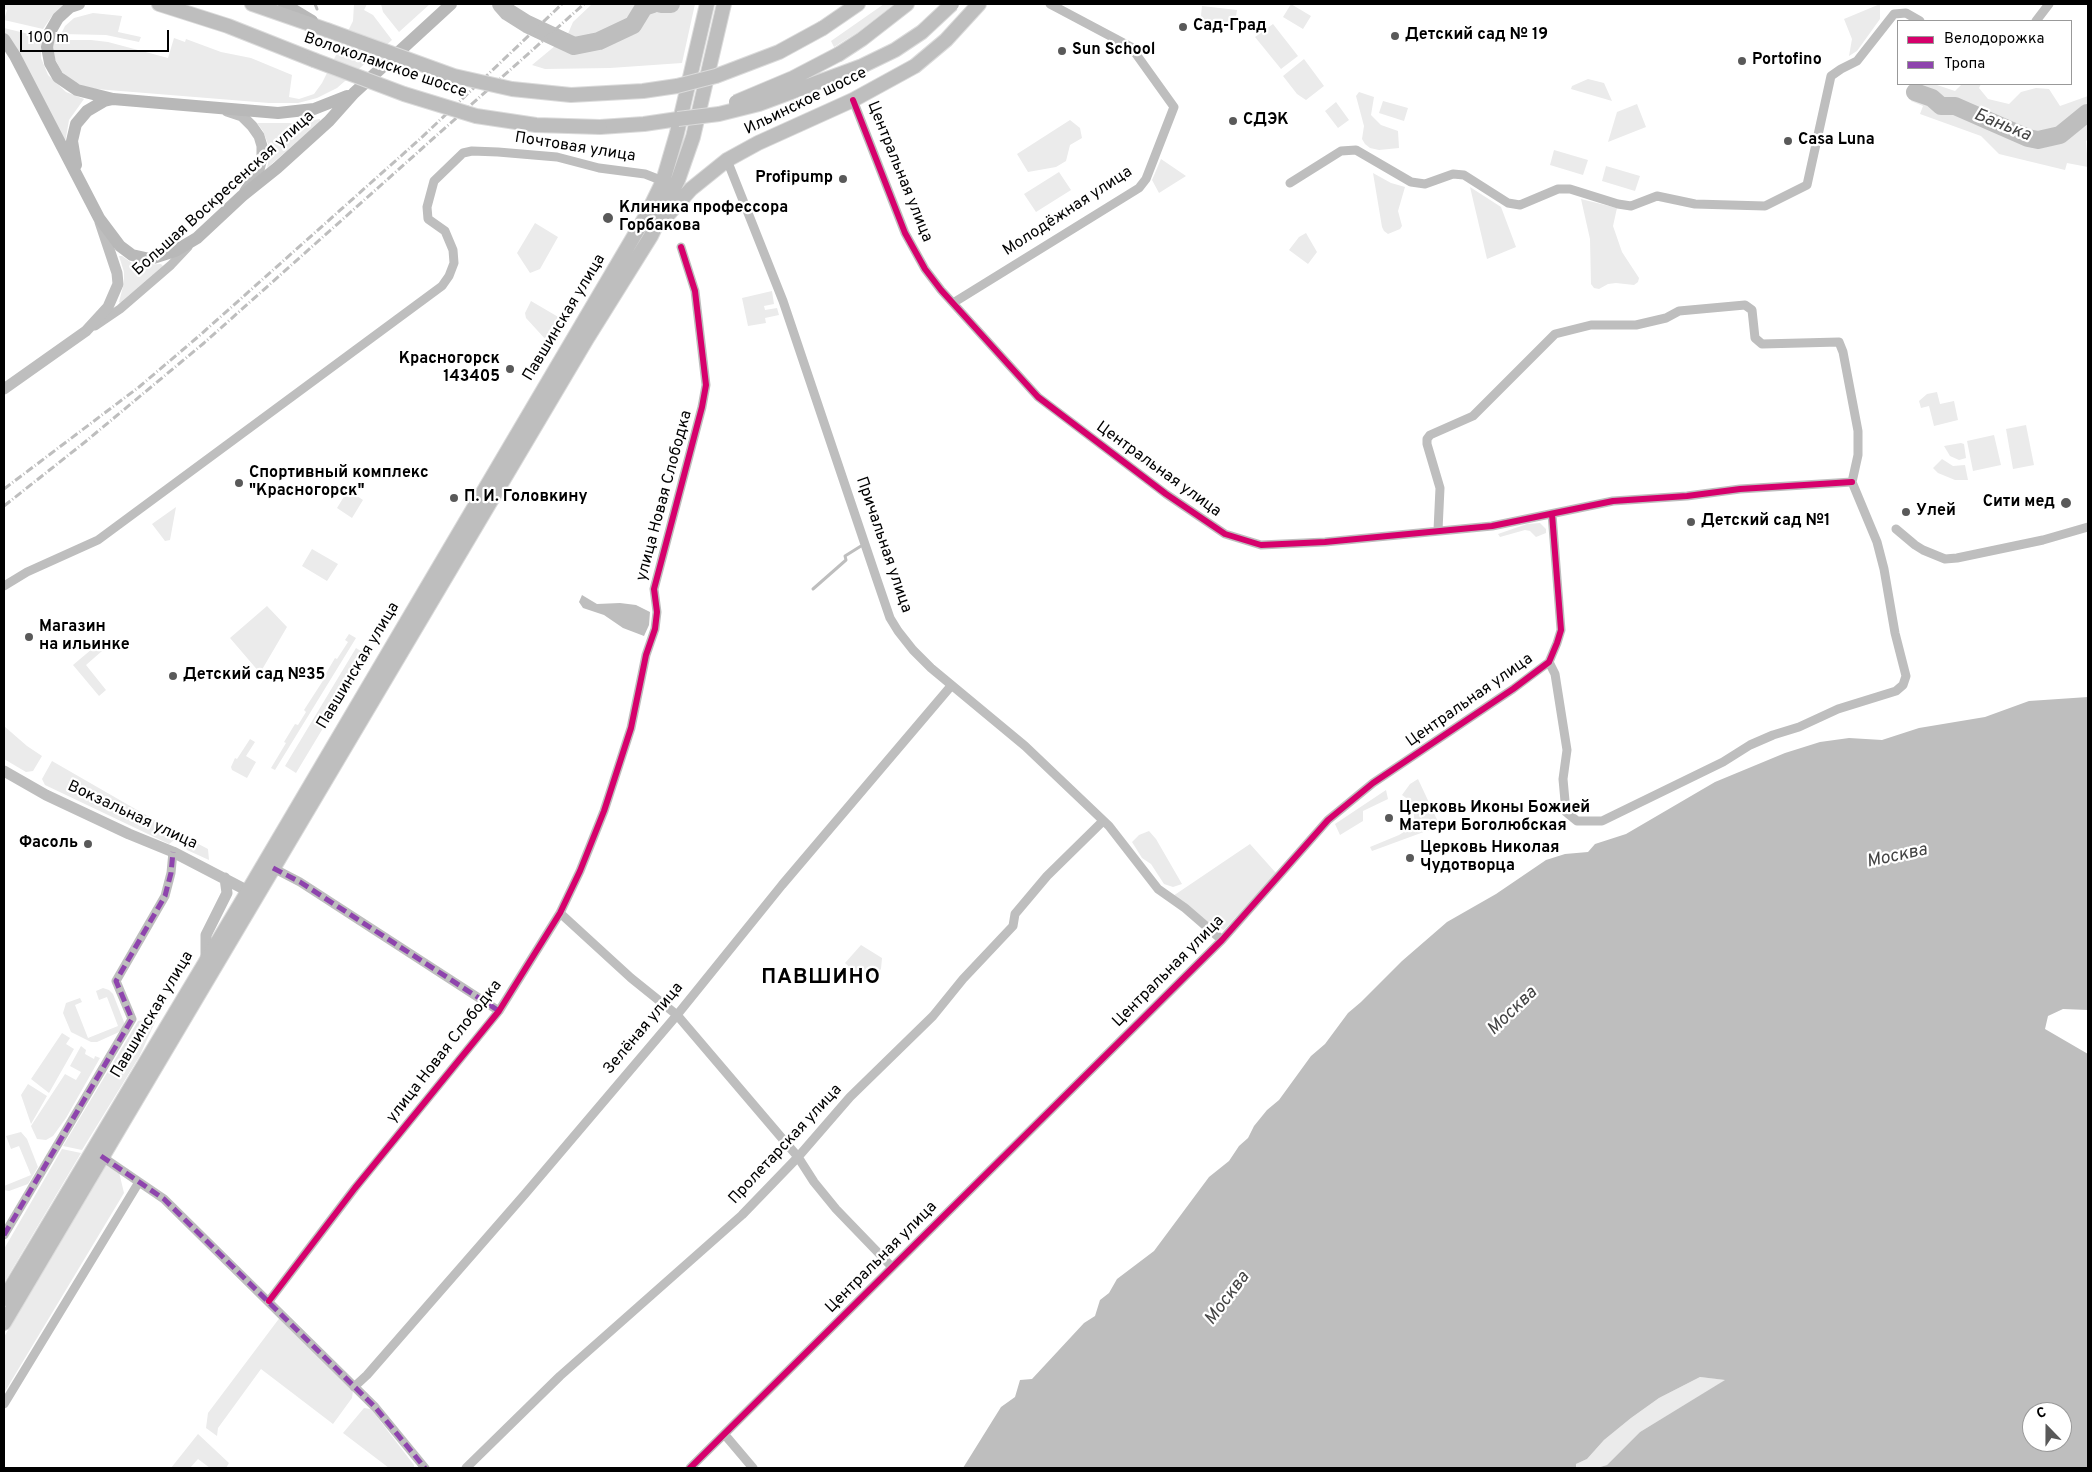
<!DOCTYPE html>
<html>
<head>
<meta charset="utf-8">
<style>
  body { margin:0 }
  #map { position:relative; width:2092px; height:1472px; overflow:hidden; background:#fff; font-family:Overpass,sans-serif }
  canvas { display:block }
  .frame { position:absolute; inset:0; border:5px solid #000; pointer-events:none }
  .legend { position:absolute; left:1897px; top:20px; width:175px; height:65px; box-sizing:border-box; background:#fff; border:1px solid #999; margin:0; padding:6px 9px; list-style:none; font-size:15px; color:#000 }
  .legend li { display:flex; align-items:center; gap:10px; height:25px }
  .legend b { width:25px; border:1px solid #999 }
  .north { position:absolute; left:2022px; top:1402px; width:50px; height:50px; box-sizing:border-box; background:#fff; border:1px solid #999; border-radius:50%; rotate:338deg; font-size:14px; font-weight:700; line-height:20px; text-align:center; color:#000 }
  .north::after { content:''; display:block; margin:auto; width:18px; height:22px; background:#595959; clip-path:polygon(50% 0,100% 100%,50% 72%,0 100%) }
  .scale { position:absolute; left:20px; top:30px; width:149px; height:22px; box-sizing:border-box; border:2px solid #000; border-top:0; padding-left:6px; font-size:15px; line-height:18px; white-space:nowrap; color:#000; -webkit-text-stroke:4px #fff; paint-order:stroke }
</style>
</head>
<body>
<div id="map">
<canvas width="2092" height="1472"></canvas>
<div class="frame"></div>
<ul class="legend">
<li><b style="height:6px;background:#d6006c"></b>Велодорожка</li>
<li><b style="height:6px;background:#8e44ad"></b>Тропа</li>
</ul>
<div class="north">С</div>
<div class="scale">100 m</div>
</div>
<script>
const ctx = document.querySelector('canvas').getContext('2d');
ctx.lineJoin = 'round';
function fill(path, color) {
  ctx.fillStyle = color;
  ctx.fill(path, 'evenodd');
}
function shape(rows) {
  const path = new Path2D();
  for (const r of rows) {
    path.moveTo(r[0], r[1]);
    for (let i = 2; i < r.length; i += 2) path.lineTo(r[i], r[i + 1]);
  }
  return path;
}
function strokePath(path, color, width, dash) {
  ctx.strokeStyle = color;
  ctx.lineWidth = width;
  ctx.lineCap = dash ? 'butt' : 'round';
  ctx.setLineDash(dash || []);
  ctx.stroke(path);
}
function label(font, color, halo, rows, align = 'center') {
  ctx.font = font + ' Overpass,sans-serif';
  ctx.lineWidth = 4.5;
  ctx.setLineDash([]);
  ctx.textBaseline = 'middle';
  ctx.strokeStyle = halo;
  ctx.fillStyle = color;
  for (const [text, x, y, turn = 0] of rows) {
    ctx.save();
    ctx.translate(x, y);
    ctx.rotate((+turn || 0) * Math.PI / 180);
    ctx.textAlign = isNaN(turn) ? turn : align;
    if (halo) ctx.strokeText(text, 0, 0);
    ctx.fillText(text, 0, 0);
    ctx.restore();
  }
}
fill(shape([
  [4,4,67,4,52,16,43,29,4,20,7,10,4,9],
  [354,4,367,4,364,10,373,15,392,40,337,88,317,98,298,103,269,103,96,89,83,86,74,82,62,72,55,59,53,47,54,40,91,40,108,42,168,58,174,38,185,42,186,39,221,52,251,58,292,75,289,97,299,99,314,94,322,83,353,21],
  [381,4,430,4,399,32,383,12],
  [592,4,695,4,682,63,610,68,545,69,532,65,567,36,573,22],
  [884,4,894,4,858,32,834,47,831,41],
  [1291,4,1311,16,1303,29,1283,17],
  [1880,4,1880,19,1857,51,1849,56,1852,39,1844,19],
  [1202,6,1237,10,1234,29,1200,25],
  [93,13,122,16,118,32,141,37,139,42,106,35,61,34,65,26,74,18],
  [1273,24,1298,56,1281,69,1255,37],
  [4,28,41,37,41,58,48,75,66,92,84,99,69,120,65,143,9,38,4,32],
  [1304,59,1324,86,1306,100,1297,94,1283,76],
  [1588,79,1604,83,1612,101,1571,89,1572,86],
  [1916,84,1934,84,1955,91,1962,84,1981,84,1979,88,1988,99,2009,104,2021,92,2036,88,2049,89,2060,106,2088,96,2088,139,2086,141,2088,167,2067,163,2065,170,1999,154,1981,136,1920,114,1923,106,1911,101,1907,89],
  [1359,92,1374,97,1371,115,1381,125,1398,131,1399,148,1379,150,1370,148,1365,144,1362,139,1364,126,1356,96],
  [1383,101,1408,108,1404,121,1379,113],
  [1336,102,1349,120,1338,128,1325,111],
  [1637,104,1646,127,1608,142,1617,112],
  [320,119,320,122,267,168,269,158,268,144,263,131,257,123,292,123],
  [1070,120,1080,128,1082,138,1070,145,1066,161,1056,167,1028,172,1017,154],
  [1554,150,1588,160,1583,175,1550,165],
  [1161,159,1186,176,1159,193,1152,180],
  [1606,166,1640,176,1635,191,1602,181],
  [1059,172,1071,190,1036,212,1024,194],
  [1373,173,1391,183,1405,187,1398,211,1402,226,1400,229,1388,234,1384,231,1382,227],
  [1470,187,1501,207,1516,247,1487,259],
  [1581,199,1617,208,1613,226,1622,252,1639,278,1638,282,1634,285,1616,283,1608,284,1599,289,1594,288,1591,284,1590,239],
  [535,223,558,237,540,269,530,273,517,253],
  [1306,233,1317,252,1308,264,1289,250,1299,237],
  [119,256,122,256,132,263,140,265,161,264,163,266,120,303,119,302,124,283,124,272],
  [772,291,774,304,764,306,765,310,777,308,779,315,765,318,766,323,748,326,742,298],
  [531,301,560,318,547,341,526,318,525,313],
  [1937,392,1940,404,1954,401,1958,420,1934,426,1929,406,1921,408,1919,401,1927,394],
  [2026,425,2034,465,2013,469,2006,429],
  [1994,435,2001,465,1973,471,1967,441],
  [1961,443,1964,444,1966,458,1959,460,1950,456,1944,446],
  [1942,459,1953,466,1965,465,1968,480,1955,480,1938,473,1933,468],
  [348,490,363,500,352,518,337,508],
  [176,507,170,540,165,541,152,524],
  [1540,523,1546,529,1546,533,1536,537,1530,531,1525,530,1500,537,1498,534,1527,524],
  [312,549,338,564,327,581,302,566],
  [267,606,287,627,260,673,230,638],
  [349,634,356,638,275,770,271,768,286,743,284,742,295,724,298,725,306,712,304,710,326,676,325,675,335,658,337,659,348,642,345,640],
  [105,638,110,644,86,665,106,690,99,696,73,665],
  [356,648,367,655,296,773,285,766],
  [4,726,27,746,42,756,33,771,26,772,4,759],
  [250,739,255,742,246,756,256,762,247,778,232,770,231,767,235,758,237,759],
  [52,761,177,833,178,837,169,844,45,785,42,779],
  [1418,779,1440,826,1372,851,1370,847,1399,835,1415,825,1413,807,1409,800,1402,795,1410,784],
  [1386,790,1388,799,1363,811,1363,821,1340,835,1335,824],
  [1149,831,1156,839,1182,884,1173,887,1164,884,1151,864,1142,858,1132,842,1139,835],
  [187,838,208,849,209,860,187,850,184,844],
  [1250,844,1276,873,1224,930,1212,926,1173,896],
  [861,945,882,958,881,969,867,983,845,963],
  [103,988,109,990,113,994,124,1022,124,1028,117,1033,97,1042,91,1042,71,1032,63,1013,66,1003,80,998,82,1002,75,1005,88,1038,118,1026,107,997,99,1000,96,991],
  [157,1018,139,1057,82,1150,63,1146,138,1021],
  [62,1033,70,1038,66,1044,74,1049,49,1093,31,1079],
  [81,1046,86,1050,85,1054,94,1059,95,1056,100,1058,66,1118,53,1136,46,1140,37,1139,31,1126,65,1074,76,1080,81,1072,70,1066],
  [28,1084,47,1096,31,1124,21,1095],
  [21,1132,27,1139,38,1167,28,1184,9,1191,4,1190,4,1186,31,1175,19,1146,11,1149,6,1136],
  [62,1149,81,1153,4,1283,4,1249],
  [104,1164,119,1172,124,1193,4,1393,4,1337],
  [281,1316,351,1387,353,1391,352,1398,333,1424,261,1369,218,1428,217,1436,206,1428,208,1413],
  [1700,1377,1726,1380,1640,1432,1607,1465,1597,1468,1576,1468,1576,1464,1587,1459,1604,1440,1631,1418,1659,1398],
  [364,1408,371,1409,414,1465,414,1468,389,1468,343,1433],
  [198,1434,229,1463,226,1468,210,1468,198,1459,190,1468,171,1468]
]), '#ebebeb');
fill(shape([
  [582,595,597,604,620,603,636,605,650,612,649,625,644,636,623,628,604,615,583,608,579,602],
  [2088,697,2088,1010,2063,1009,2048,1016,2045,1029,2088,1054,2088,1468,1597,1468,1607,1465,1640,1432,1725,1380,1700,1377,1659,1398,1631,1418,1604,1440,1587,1459,1576,1464,1576,1468,963,1468,1001,1407,1015,1397,1020,1380,1032,1379,1084,1323,1095,1316,1100,1300,1109,1293,1117,1279,1154,1251,1209,1177,1229,1161,1239,1146,1248,1138,1254,1126,1267,1110,1279,1100,1311,1056,1325,1044,1348,1013,1361,1002,1402,961,1447,922,1496,894,1546,860,1565,854,1588,852,1595,844,1626,834,1715,782,1785,753,1820,742,1849,738,1882,740,1919,728,1985,717,2029,701],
  [2032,1412,2062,1412,2062,1442,2032,1442]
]), '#bebebe');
strokePath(shape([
  [315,4,317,9],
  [813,589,846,560,845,556,861,546]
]), '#bebebe', 3);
strokePath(shape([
  [501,4,508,12,527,24,574,46,599,41,633,25,644,7,653,4],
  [661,4,671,4],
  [1915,92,1932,98,1941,106,1955,106,2028,138,2038,140,2060,135,2087,113]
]), '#bebebe', 18);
const primary = shape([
  [159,4,228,26,314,60],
  [252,4,327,30],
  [823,28,858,4],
  [839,54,862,39,907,4],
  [600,127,644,124,678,119],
  [665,218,691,189,727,160,758,143,853,100,915,66,946,40,979,4],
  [4,1299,248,891,647,214,663,181,677,133,707,4],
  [4,1323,588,337,651,236,678,180,693,137,724,4]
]);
strokePath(primary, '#dbdbdb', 16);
strokePath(shape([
  [2036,21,2049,4],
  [853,100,905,233,925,269,941,290,1038,397,1166,494,1225,534,1261,545,1325,542,1492,526,1613,501,1687,496,1740,489,1852,482],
  [727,160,783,301,876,577,890,618,898,631,913,650,931,668,1025,746,1109,826,1158,889,1185,908,1222,940],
  [1290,183,1341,151,1356,150,1411,182,1425,184,1453,174,1464,175,1508,203,1520,205,1558,189,1570,189,1618,204,1631,206,1657,196,1695,204,1765,206,1807,185,1831,76,1841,69,1857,61,1894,14,1906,13,1920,21],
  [953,303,1139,188,1146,179,1174,107,1131,47,1050,4],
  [95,326,120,309,171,265,188,247],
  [1896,529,1915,545,1923,550,1945,559,1957,558,2043,540,2088,527],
  [1438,530,1440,488,1427,444,1427,439,1430,435,1473,416,1555,334,1591,325,1636,325,1666,318,1679,311,1745,305,1752,310,1755,338,1762,344,1839,342,1843,352,1858,431,1858,455,1852,482],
  [4,586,27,572,98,540,442,286,449,276,454,263,453,250,445,231,428,219,427,207,434,181,463,153,472,151,498,152,557,157,599,168,645,174,663,181],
  [1549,662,1555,674,1567,750,1563,779,1566,812,1577,821,1602,821,1723,762,1750,745,1773,735,1799,727,1838,709,1896,691,1903,685,1906,676,1895,633,1884,569,1877,542,1852,482],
  [273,868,300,882,499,1011],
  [560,913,631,978,677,1015,798,1157,814,1182,836,1209,891,1266],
  [101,1156,164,1199,375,1407,425,1468],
  [4,1235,132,1019,116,981,165,896,171,873,173,852],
  [269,1301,355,1188,499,1011,560,913,580,871,604,811,631,728,646,655,655,629,657,612,654,589,702,407,706,385,695,291,681,247],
  [354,1387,367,1375,525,1194,677,1015,782,885,951,686],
  [4,1404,139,1182],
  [725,1435,753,1468],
  [466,1468,560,1376,742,1215,798,1157,850,1097,933,1016,963,979,1013,926,1015,914,1047,876,1103,821],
  [690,1468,1222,940,1328,820,1373,783,1513,689,1549,662,1557,643,1561,630,1552,514]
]), '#bebebe', 9);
strokePath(shape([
  [227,111,242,116,252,126,259,136,262,146,262,158,259,170,245,191],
  [4,389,86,331,108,307,118,284,117,273,100,222],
  [4,771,46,795,129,834,173,852,248,891],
  [206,960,206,935,227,893,225,878]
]), '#bebebe', 11);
strokePath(shape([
  [79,4,70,7,58,18,50,32,47,47,50,63,58,77,77,90,113,99,278,113,314,109,347,96],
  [284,4,312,21],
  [4,39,15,56,99,218,120,246,132,255,150,259,175,251,197,238,242,196,277,168,329,121,354,93,451,4],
  [76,165,72,141,76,124,87,111,104,101,113,99]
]), '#b8b8b8', 12);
strokePath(primary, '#bebebe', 14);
strokePath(shape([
  [4,489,139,387,199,336,420,139,562,4],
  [4,506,85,442,204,343,584,4]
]), '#bebebe', 3, [8, 2.5, 1, 2.5]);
const primaryBridge = shape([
  [327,30,454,76,512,89,571,95,643,91,677,86,716,76,779,52,823,28],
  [314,60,404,94,476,116,536,125,600,127],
  [736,102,793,78,839,54],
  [678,119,719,114,759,104,862,66,895,50,922,32,952,4]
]);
strokePath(primaryBridge, '#dbdbdb', 16, []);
strokePath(primaryBridge, '#bebebe', 14);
strokePath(shape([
  [273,868,300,882,499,1011],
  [101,1156,164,1199,375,1407,425,1468],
  [4,1235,132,1019,116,981,165,896,171,873,173,852]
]), '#8e44ad', 5, [10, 5]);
strokePath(shape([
  [853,100,905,233,925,269,941,290,1038,397,1166,494,1225,534,1261,545,1325,542,1492,526,1613,501,1687,496,1740,489,1852,482],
  [269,1301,355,1188,499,1011,560,913,580,871,604,811,631,728,646,655,655,629,657,612,654,589,702,407,706,385,695,291,681,247],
  [690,1468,1222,940,1328,820,1373,783,1513,689,1549,662,1557,643,1561,630,1552,514]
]), '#d6006c', 6);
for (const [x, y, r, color] of [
  [1183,27,5,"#595959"],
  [1395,36,5,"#595959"],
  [1062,51,5,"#595959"],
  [1742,61,5,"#595959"],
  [1233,121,5,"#595959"],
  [1788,141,5,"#595959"],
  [843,179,5,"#595959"],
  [608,218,6,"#595959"],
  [510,369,5,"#595959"],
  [239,483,5,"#595959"],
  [454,498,5,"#595959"],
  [2066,503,6,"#595959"],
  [1906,512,5,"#595959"],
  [1691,522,5,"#595959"],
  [29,637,5,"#595959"],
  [173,676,5,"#595959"],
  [1389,818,5,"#595959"],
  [88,844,5,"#595959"],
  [1410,858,5,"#595959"]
]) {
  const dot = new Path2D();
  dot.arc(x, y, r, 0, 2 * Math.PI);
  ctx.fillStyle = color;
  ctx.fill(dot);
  strokePath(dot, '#fff', 2);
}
label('bold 16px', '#000', '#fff', [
  ["Сад-Град",1193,27],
  ["Детский сад № 19",1405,36],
  ["Sun School",1072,51],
  ["Portofino",1752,61],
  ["СДЭК",1243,121],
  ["Casa Luna",1798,141],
  ["Profipump",833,179,"right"],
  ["Клиника профессора",619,209],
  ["Горбакова",619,227],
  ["Красногорск",500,360,"right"],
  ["143405",500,378,"right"],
  ["Спортивный комплекс",249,474],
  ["\"Красногорск\"",249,492],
  ["П. И. Головкину",464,498],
  ["Сити мед",2055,503,"right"],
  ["Улей",1916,512],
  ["Детский сад №1",1701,522],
  ["Магазин",39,628],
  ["на ильинке",39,646],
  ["Детский сад №35",183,676],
  ["Церковь Иконы Божией",1399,809],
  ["Матери Боголюбская",1399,827],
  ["Фасоль",78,844,"right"],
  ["Церковь Николая",1420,849],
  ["Чудотворца",1420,867]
], 'left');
label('16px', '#000', '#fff', [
  ["Волоколамское шоссе",385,66,19],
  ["Ильинское шоссе",806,102,-26],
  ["Почтовая улица",575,148,9],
  ["Центральная улица",899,172,68],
  ["Большая Воскресенская улица",224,194,-42],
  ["Молодёжная улица",1068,212,-33],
  ["Павшинская улица",565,318,-59],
  ["Центральная улица",1158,470,36],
  ["улица Новая Слободка",665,496,-75],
  ["Причальная улица",883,545,71],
  ["Павшинская улица",359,666,-59],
  ["Центральная улица",1470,701,-35],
  ["Вокзальная улица",132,816,25],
  ["Центральная улица",1169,972,-45],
  ["Павшинская улица",153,1015,-59],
  ["Зелёная улица",644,1029,-50],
  ["улица Новая Слободка",445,1052,-52],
  ["Пролетарская улица",786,1145,-47],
  ["Центральная улица",882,1258,-45]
]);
label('italic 18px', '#434343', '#fff', [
  ["Банька",2002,126,22],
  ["Москва",1897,857,-12],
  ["Москва",1513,1012,-44],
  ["Москва",1228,1299,-53]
]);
ctx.letterSpacing = '1px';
label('bold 21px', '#000', '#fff', [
  ["ПАВШИНО",821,979]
]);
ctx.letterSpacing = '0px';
</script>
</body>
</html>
